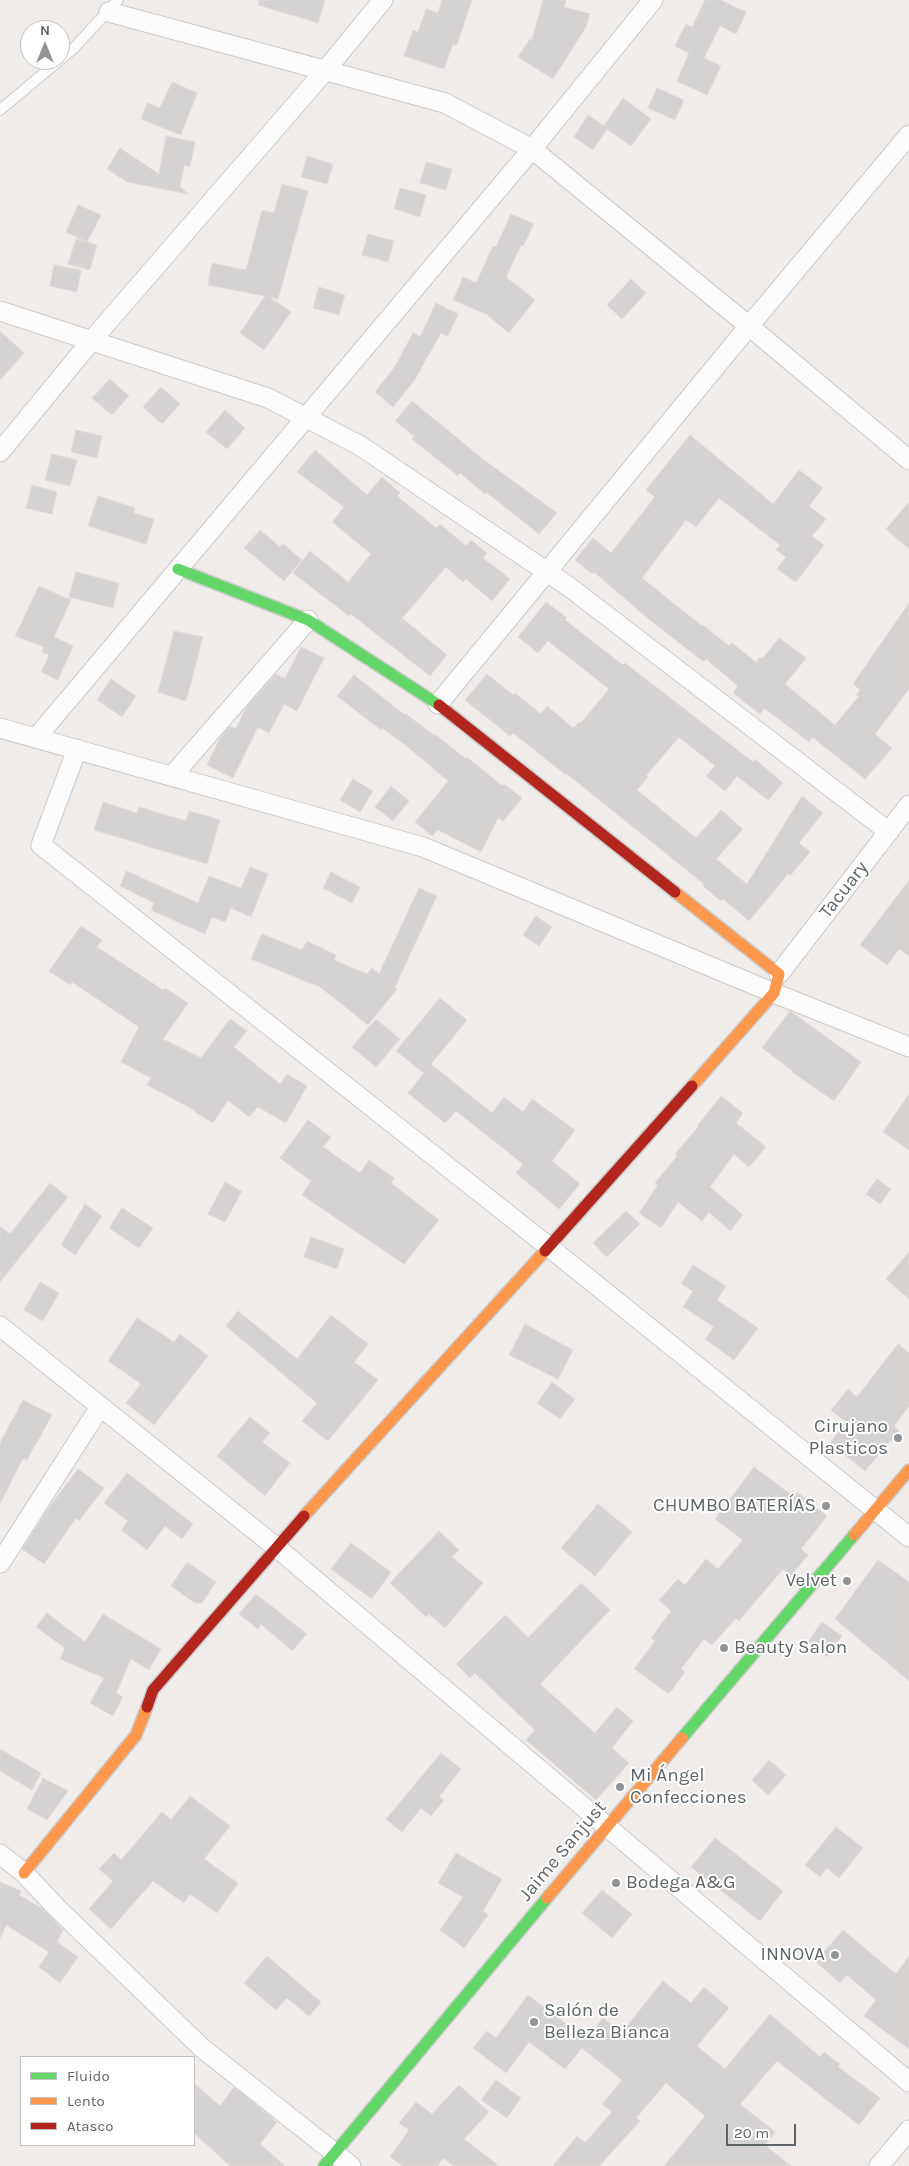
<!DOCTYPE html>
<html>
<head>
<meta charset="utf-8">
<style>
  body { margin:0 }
  #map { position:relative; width:909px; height:2166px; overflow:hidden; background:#efece9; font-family:Karla,sans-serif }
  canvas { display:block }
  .legend { position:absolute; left:20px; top:2056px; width:175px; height:90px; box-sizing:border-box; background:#fff; border:1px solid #bfc1c2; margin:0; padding:6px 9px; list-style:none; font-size:15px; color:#5e6567 }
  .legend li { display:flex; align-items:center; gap:10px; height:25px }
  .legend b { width:25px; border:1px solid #bfc1c2 }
  .north { position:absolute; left:20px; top:20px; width:50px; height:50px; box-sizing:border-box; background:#fff; border:1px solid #bfc1c2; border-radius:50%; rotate:0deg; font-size:14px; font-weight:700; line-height:20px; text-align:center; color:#5e6567 }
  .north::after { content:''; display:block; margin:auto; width:18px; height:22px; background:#919494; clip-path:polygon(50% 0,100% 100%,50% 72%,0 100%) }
  .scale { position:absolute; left:726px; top:2124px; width:70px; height:22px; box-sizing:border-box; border:2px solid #5e6567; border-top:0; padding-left:6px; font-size:15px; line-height:18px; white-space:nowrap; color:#5e6567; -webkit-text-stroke:4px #fff; paint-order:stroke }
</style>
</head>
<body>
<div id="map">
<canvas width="909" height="2166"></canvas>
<ul class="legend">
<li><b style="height:6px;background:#63d668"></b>Fluido</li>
<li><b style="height:6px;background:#ff974d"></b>Lento</li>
<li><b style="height:6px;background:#b3261e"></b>Atasco</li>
</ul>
<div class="north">N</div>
<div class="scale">20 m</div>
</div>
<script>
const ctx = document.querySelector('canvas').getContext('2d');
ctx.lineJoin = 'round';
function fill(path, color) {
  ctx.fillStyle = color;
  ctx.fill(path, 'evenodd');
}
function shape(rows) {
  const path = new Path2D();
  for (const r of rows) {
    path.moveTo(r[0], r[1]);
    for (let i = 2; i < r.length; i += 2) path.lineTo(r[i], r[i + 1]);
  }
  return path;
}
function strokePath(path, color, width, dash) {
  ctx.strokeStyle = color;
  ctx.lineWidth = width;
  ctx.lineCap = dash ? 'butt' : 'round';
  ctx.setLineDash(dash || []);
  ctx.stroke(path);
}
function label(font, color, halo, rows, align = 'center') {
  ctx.font = font + ' Karla,sans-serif';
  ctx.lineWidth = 4;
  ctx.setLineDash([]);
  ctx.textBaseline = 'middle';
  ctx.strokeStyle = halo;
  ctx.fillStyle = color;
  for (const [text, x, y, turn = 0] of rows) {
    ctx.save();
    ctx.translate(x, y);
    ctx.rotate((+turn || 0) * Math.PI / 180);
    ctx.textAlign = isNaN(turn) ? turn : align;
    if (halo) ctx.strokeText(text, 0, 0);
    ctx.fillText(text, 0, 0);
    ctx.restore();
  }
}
const building = shape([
  [259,0,325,0,318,23,258,5,259,0],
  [442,0,472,0,457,45,453,44,444,69,404,56,413,30,418,32,426,9,438,13,442,0],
  [543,0,566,0,564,7,590,14,586,27,553,79,518,57,530,39,532,40,543,0],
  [705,0,720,0,746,12,736,34,720,26,704,58,721,66,707,95,677,81,689,53,675,46,686,24,692,27,705,0],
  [172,82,197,93,181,135,141,119,147,103,160,108,172,82],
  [657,88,684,100,675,120,648,108,657,88],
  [623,98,651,119,631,146,607,129,593,150,574,137,588,115,604,126,623,98],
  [166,136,195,142,190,167,184,165,180,187,188,194,127,182,107,169,120,148,159,174,166,136],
  [307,156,333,164,327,184,301,177,307,156],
  [426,162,452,169,446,190,420,183,426,162],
  [282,184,308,191,278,299,269,297,291,312,264,350,240,333,265,296,208,285,212,263,246,270,262,210,274,213,282,184],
  [400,188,426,195,420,217,394,209,400,188],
  [78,205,101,215,87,242,66,232,78,205],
  [511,214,534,224,523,246,521,245,506,277,535,300,509,333,486,314,453,300,463,277,476,283,493,246,496,247,511,214],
  [368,234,394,241,388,262,362,255,368,234],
  [76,239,97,245,90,270,68,264,76,239],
  [54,265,81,270,77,292,50,286,54,265],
  [631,279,646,293,622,319,607,305,631,279],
  [319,287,345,295,339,315,313,308,319,287],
  [436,303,458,314,448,336,441,333,414,381,393,407,375,392,394,368,413,333,420,337,436,303],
  [0,331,24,353,0,380,0,331],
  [110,379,129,396,112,415,92,398,110,379],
  [161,387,180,404,162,424,143,407,161,387],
  [412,401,484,460,557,513,539,534,486,492,485,494,460,473,458,476,412,439,414,436,395,421,412,401],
  [225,410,245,428,227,449,206,432,225,410],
  [76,430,102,436,97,458,71,452,76,430],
  [690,435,773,504,799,470,823,488,809,506,826,519,812,536,824,545,796,582,777,569,786,557,776,550,780,545,719,498,696,527,686,520,642,578,702,626,703,625,729,646,732,643,756,662,760,657,762,659,779,638,806,658,785,684,835,725,859,696,856,695,860,690,853,684,909,603,909,689,875,734,892,748,865,779,812,737,809,742,764,708,760,714,733,693,738,686,706,659,704,662,651,621,594,572,592,574,575,560,593,538,611,553,655,497,646,490,690,435],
  [315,450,367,495,382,477,400,493,397,496,436,528,440,524,466,546,471,540,487,553,483,558,510,579,492,601,466,579,463,582,446,567,402,618,447,655,430,676,351,614,349,616,293,573,310,551,348,582,371,554,332,522,344,507,297,472,315,450],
  [52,454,77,460,70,486,45,480,52,454],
  [32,485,57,492,52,514,26,508,32,485],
  [98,496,135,508,134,513,154,519,146,544,88,526,98,496],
  [909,502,909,549,886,529,909,502],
  [260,530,280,547,283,544,302,560,284,581,244,548,260,530],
  [76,572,119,583,113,608,69,597,76,572],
  [39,586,71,600,54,637,73,646,58,680,41,672,49,655,42,652,44,647,15,636,39,586],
  [546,602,567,618,565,620,597,645,623,665,625,663,753,762,755,759,783,783,768,800,737,776,725,791,706,776,715,766,679,737,646,776,648,777,637,790,696,838,721,810,743,829,716,859,747,884,802,796,823,813,799,843,810,852,790,876,788,874,749,921,723,899,721,901,703,886,704,884,567,774,566,775,513,733,510,736,465,700,487,674,513,695,515,693,541,714,547,706,573,728,579,722,581,723,609,689,548,641,538,653,518,637,546,602],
  [174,631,203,637,186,701,158,692,174,631],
  [301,647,324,658,297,711,284,704,269,733,258,727,233,778,207,765,220,738,230,726,236,729,246,708,276,674,285,679,301,647],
  [354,675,405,715,406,714,435,736,436,735,466,759,467,757,502,786,504,784,522,798,503,821,498,818,481,852,438,830,432,836,415,822,448,781,408,747,382,728,381,730,337,696,354,675],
  [111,679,136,696,122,717,97,700,111,679],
  [353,779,373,791,360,812,340,800,353,779],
  [391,786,409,801,393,821,375,807,391,786],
  [103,802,137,813,139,807,186,821,189,811,220,820,207,864,94,830,103,802],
  [250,867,268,874,251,917,231,908,225,922,212,917,205,934,151,910,154,903,120,886,126,871,198,903,209,876,241,888,250,867],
  [331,872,360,887,352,903,323,888,331,872],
  [909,880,909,956,899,949,887,965,860,945,909,880],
  [419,888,437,896,395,987,397,989,368,1025,320,987,251,959,262,934,302,950,307,941,336,955,334,960,367,974,372,968,379,974,419,888],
  [536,916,552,927,539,946,523,935,536,916],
  [81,926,102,940,97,947,163,990,165,988,188,1003,163,1039,201,1058,230,1019,247,1031,234,1047,280,1084,287,1074,307,1086,286,1123,258,1107,249,1117,228,1100,213,1123,195,1112,196,1111,147,1085,151,1078,121,1062,139,1027,72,982,70,985,49,971,81,926],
  [440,998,467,1020,431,1064,492,1113,504,1097,523,1112,532,1099,575,1130,552,1161,580,1184,559,1209,516,1173,523,1164,456,1111,445,1123,408,1093,424,1073,396,1051,440,998],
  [790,1011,861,1062,834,1101,792,1072,793,1071,762,1048,790,1011],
  [376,1019,400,1039,376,1067,352,1047,376,1019],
  [909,1094,909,1150,883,1132,909,1094],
  [721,1096,743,1113,736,1123,766,1147,749,1167,734,1154,710,1187,743,1215,730,1231,709,1212,702,1221,678,1202,661,1228,639,1213,658,1185,655,1183,677,1156,675,1154,699,1126,698,1125,721,1096],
  [308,1120,331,1137,323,1147,360,1173,369,1160,394,1178,391,1183,439,1220,404,1264,302,1195,311,1181,280,1158,308,1120],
  [877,1179,891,1189,880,1204,866,1194,877,1179],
  [225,1182,242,1191,225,1222,208,1214,225,1182],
  [50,1183,68,1197,0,1282,0,1226,10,1234,50,1183],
  [85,1204,102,1216,75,1255,61,1245,85,1204],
  [122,1208,153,1228,139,1248,109,1228,122,1208],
  [626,1211,640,1224,607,1257,593,1243,626,1211],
  [311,1237,344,1249,337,1269,304,1257,311,1237],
  [909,1252,909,1299,886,1279,909,1252],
  [693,1265,726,1286,717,1300,758,1328,734,1360,705,1339,714,1327,683,1307,693,1291,681,1284,693,1265],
  [40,1282,59,1293,43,1321,24,1310,40,1282],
  [238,1311,297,1359,331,1315,368,1344,354,1362,378,1380,328,1441,302,1421,317,1403,226,1326,238,1311],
  [137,1318,174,1342,180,1334,208,1356,154,1425,126,1403,141,1384,108,1361,137,1318],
  [525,1324,573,1350,558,1379,509,1355,525,1324],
  [898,1344,909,1353,909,1406,894,1426,899,1431,865,1471,830,1443,846,1422,831,1410,848,1389,857,1397,898,1344],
  [552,1382,575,1399,560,1419,537,1403,552,1382],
  [23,1400,52,1415,27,1460,23,1458,0,1504,0,1443,23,1400],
  [250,1417,270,1433,262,1442,290,1463,265,1496,217,1456,250,1417],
  [754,1467,793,1496,797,1492,827,1516,801,1549,808,1555,791,1576,783,1569,739,1621,736,1618,712,1645,704,1639,681,1669,685,1672,669,1694,634,1669,655,1641,651,1638,671,1611,659,1600,678,1579,685,1585,706,1559,718,1569,743,1540,715,1519,754,1467],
  [78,1469,104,1488,79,1521,76,1518,44,1564,22,1549,47,1510,78,1469],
  [127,1473,193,1524,182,1539,165,1526,147,1550,121,1530,128,1521,104,1503,127,1473],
  [598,1504,632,1532,595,1576,561,1548,598,1504],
  [439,1531,459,1550,452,1557,483,1583,445,1628,429,1614,426,1617,390,1583,439,1531],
  [351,1543,391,1572,372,1599,331,1569,351,1543],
  [878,1560,909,1582,909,1681,835,1619,878,1560],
  [187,1562,216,1582,202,1603,195,1603,171,1586,187,1562],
  [581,1583,610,1610,540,1684,595,1733,617,1707,633,1721,612,1748,629,1763,596,1800,526,1740,535,1730,475,1673,470,1678,456,1664,505,1615,528,1638,581,1583],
  [256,1594,307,1634,292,1651,261,1624,258,1629,239,1614,256,1594],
  [47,1613,85,1642,103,1614,161,1649,149,1670,131,1659,116,1693,123,1697,113,1716,90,1703,104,1678,60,1659,65,1648,36,1627,47,1613],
  [822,1622,842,1636,827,1657,807,1643,822,1622],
  [0,1749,41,1773,32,1790,0,1771,0,1749],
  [441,1753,461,1769,439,1797,444,1800,431,1816,421,1808,402,1832,386,1819,441,1753],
  [769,1760,786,1775,768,1795,752,1780,769,1760],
  [43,1778,68,1791,47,1820,27,1809,43,1778],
  [190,1796,230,1826,204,1859,238,1883,217,1913,190,1894,184,1903,153,1881,111,1929,89,1909,113,1881,99,1869,114,1853,121,1860,162,1812,171,1820,190,1796],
  [836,1827,863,1848,839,1878,827,1868,820,1877,805,1865,836,1827],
  [715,1838,783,1891,760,1921,691,1867,715,1838],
  [456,1853,502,1879,483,1911,488,1915,464,1948,440,1930,463,1897,438,1883,456,1853],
  [0,1882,21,1891,19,1895,43,1909,63,1930,57,1942,78,1957,60,1983,39,1967,49,1952,6,1925,0,1939,0,1882],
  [602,1890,632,1914,612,1938,582,1913,602,1890],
  [843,1930,896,1974,909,1956,909,2049,864,2016,876,2000,847,1975,840,1983,816,1962,843,1930],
  [267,1956,321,2002,309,2016,287,1998,276,2010,244,1983,267,1956],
  [663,1981,691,2003,704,1987,729,2008,697,2046,725,2069,770,2014,820,2057,824,2052,840,2064,838,2067,880,2098,859,2125,777,2061,740,2104,775,2132,765,2145,791,2166,664,2166,705,2116,666,2083,636,2118,640,2121,599,2166,553,2166,577,2136,585,2143,612,2112,602,2104,622,2080,582,2048,565,2069,529,2042,506,2073,473,2048,487,2031,496,2038,528,1995,586,2039,603,2018,622,2032,663,1981],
  [496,2080,521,2098,507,2118,481,2100,496,2080],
  [194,2083,220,2106,234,2087,277,2122,260,2144,285,2166,230,2166,215,2152,194,2133,194,2083],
  [459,2085,489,2112,464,2139,499,2166,454,2166,443,2158,437,2166,403,2166,390,2157,409,2130,399,2123,416,2102,432,2114,459,2085]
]);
fill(building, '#d5d3d2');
strokePath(building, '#dedbd8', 1);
const lane = shape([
  [0,110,74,48,118,0]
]);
const street = shape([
  [109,12,445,103,532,149,749,326,909,460],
  [0,311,268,398,359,445,568,586,889,832],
  [0,452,92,340,324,72,383,0],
  [438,704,749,326,909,135],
  [0,728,423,847,774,993,909,1047],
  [36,738,532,149,653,0],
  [77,749,41,845,549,1247,909,1537],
  [172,776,308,620],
  [779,974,909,805],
  [0,1326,276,1547,909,2082],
  [0,1563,100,1407],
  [0,1854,24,1873,57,1908,202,2048,351,2166],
  [879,2166,909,2130]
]);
const fast = shape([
  [178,569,308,620,439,705],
  [682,1738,854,1535],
  [324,2166,547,1898]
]);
const slow = shape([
  [675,892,779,974,774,993,692,1086],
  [304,1516,545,1251],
  [854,1535,909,1470],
  [24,1873,136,1735,147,1707],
  [547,1898,682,1738]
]);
const jam = shape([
  [439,705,675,892],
  [545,1251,692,1086],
  [147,1707,153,1690,304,1516]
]);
strokePath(lane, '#cacaca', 12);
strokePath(street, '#cacaca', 21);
strokePath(fast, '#cacac9', 14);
strokePath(slow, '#cacac9', 14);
strokePath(jam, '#cacac9', 14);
strokePath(lane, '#fdfcfc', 10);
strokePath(street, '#fdfcfc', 19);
strokePath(fast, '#63d668', 11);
strokePath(slow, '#ff974d', 11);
strokePath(jam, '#b3261e', 11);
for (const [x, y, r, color] of [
  [898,1438,5,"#919494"],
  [826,1506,5,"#919494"],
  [847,1581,5,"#919494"],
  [724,1648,5,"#919494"],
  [620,1787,5,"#919494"],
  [616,1883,5,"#919494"],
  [835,1955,5,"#919494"],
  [534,2022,5,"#919494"]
]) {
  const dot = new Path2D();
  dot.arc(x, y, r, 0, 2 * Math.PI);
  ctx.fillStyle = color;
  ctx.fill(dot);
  strokePath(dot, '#fff', 2);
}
label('19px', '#5e6567', '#fff', [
  ["Tacuary",844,890,-52],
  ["Jaime Sanjust",563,1851,-50]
]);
label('19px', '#5e6567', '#fff', [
  ["Cirujano",888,1427],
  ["Plasticos",888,1449],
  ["CHUMBO BATERÍAS",816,1506],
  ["Velvet",837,1581],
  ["Beauty Salon",734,1648,"left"],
  ["Mi Ángel",630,1776,"left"],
  ["Confecciones",630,1798,"left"],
  ["Bodega A&G",626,1883,"left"],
  ["INNOVA",825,1955],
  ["Salón de",544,2011,"left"],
  ["Belleza Bianca",544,2033,"left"]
], 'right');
</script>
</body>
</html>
